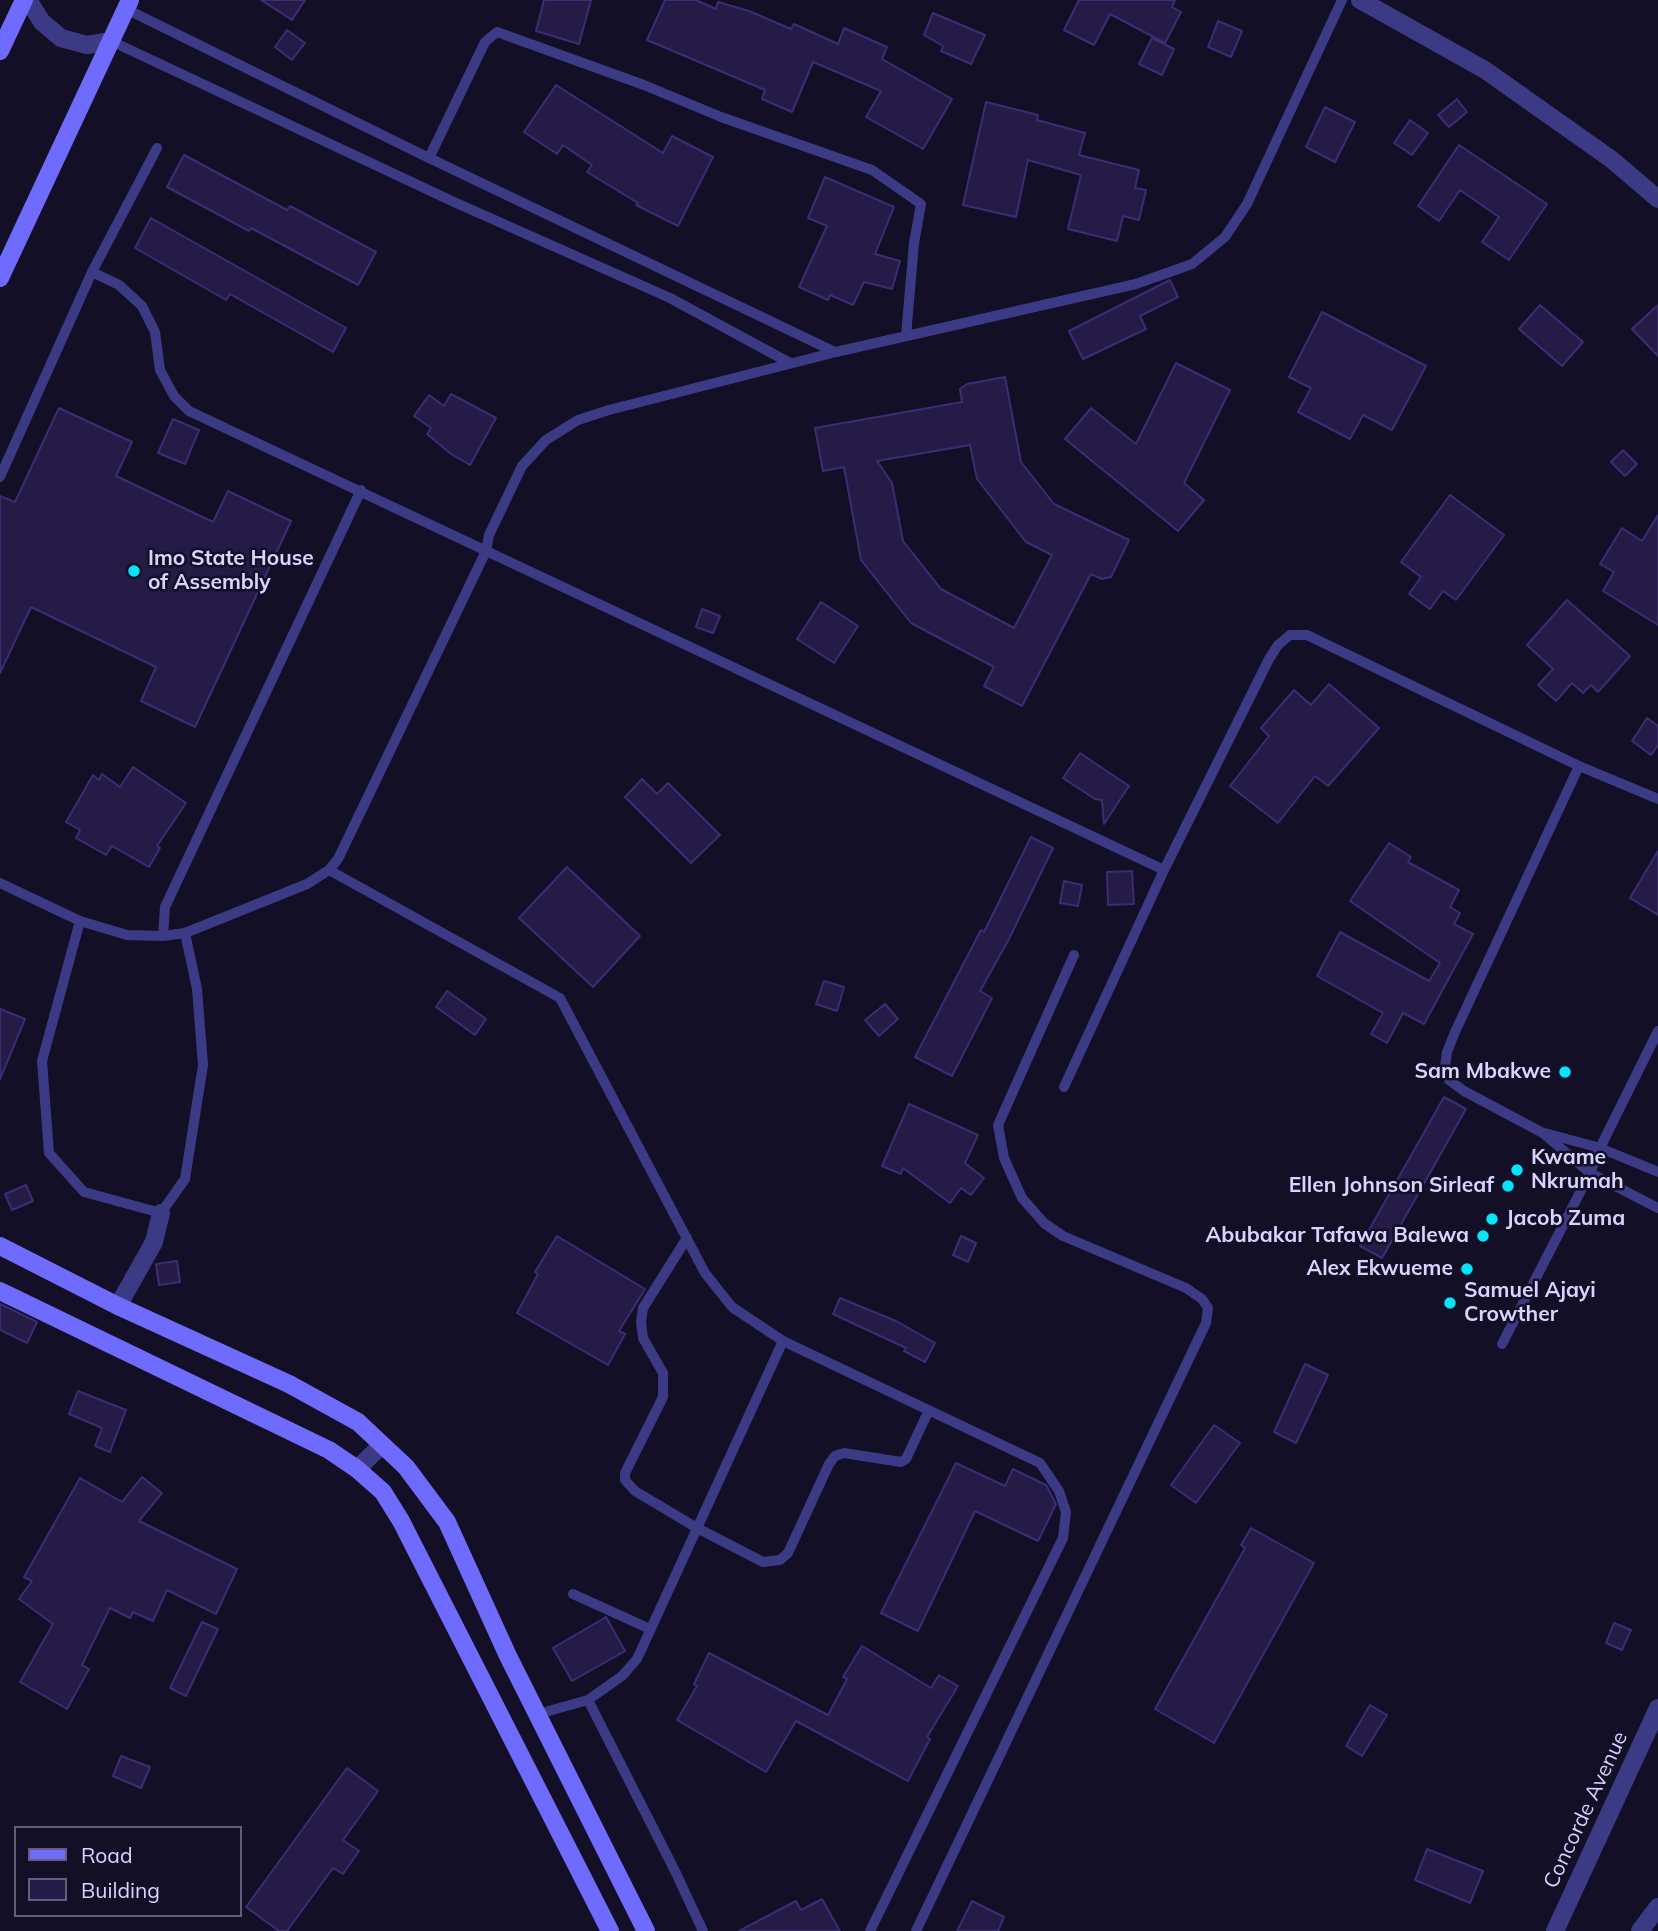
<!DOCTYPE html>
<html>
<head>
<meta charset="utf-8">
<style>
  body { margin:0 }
  #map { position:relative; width:1658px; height:1931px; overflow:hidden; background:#130f26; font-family:Mulish,sans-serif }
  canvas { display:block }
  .legend { position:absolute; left:14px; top:1826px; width:228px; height:91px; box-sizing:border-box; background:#130f26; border:2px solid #625e7d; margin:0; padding:9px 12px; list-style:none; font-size:21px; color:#d9d4ff }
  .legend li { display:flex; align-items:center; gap:14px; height:35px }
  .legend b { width:35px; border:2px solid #625e7d }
</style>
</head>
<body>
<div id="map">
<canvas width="1658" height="1931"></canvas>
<ul class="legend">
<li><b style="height:9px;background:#6f6bff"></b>Road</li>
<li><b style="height:19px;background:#241b47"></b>Building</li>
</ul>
</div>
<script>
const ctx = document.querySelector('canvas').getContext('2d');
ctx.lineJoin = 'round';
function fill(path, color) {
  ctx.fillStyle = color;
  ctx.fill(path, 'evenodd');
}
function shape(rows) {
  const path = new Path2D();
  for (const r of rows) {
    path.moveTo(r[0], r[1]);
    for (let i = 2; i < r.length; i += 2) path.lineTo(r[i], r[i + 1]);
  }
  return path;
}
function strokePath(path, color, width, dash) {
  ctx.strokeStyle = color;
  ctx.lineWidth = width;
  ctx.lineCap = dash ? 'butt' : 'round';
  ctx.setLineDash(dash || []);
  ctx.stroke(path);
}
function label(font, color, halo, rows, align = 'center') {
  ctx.font = font + ' Mulish,sans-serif';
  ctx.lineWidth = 5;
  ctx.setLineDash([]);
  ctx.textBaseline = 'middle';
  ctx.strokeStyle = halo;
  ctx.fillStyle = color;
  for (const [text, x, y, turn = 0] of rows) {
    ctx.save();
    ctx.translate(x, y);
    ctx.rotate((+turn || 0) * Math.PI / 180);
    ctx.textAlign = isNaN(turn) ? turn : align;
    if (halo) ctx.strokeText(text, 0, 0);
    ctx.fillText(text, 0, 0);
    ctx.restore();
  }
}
const building = shape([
  [261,0,305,0,292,20,261,0],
  [544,0,591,0,579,44,536,31,544,0],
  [665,0,696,0,716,9,718,2,749,11,791,29,794,24,838,44,844,28,887,47,882,59,952,99,923,149,866,117,881,91,813,62,792,112,762,99,765,90,647,40,665,0],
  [1079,0,1175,0,1172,7,1181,12,1165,43,1110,14,1094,45,1064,30,1079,0],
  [933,13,985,35,971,64,941,51,943,46,924,35,933,13],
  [1218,21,1242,31,1231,57,1208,47,1218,21],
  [287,30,305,43,292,60,275,47,287,30],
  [1152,38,1174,49,1162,75,1139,64,1152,38],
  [556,85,663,153,672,136,713,157,678,226,636,205,638,203,587,172,592,165,563,145,557,154,524,132,556,85],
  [1457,99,1467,112,1449,127,1438,115,1457,99],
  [986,102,1038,115,1037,120,1085,133,1079,155,1139,170,1135,188,1146,190,1139,220,1123,216,1117,241,1068,229,1081,175,1028,160,1016,217,963,205,986,102],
  [1325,107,1355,122,1335,162,1306,147,1325,107],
  [1410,120,1428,133,1412,155,1394,143,1410,120],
  [1459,145,1547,204,1509,260,1482,242,1499,217,1460,190,1439,221,1418,206,1459,145],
  [184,155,287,210,290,206,376,252,358,285,251,228,249,231,167,187,184,155],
  [825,177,894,207,875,254,900,261,892,289,864,282,853,305,830,295,828,300,799,287,827,226,808,218,825,177],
  [151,218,346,328,333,352,230,294,226,300,135,248,151,218],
  [1170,280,1178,297,1140,316,1146,329,1083,359,1069,331,1170,280],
  [1540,305,1583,342,1562,366,1519,329,1540,305],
  [1658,305,1658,356,1632,329,1658,305],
  [1322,312,1426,366,1392,430,1363,415,1350,439,1298,412,1311,388,1289,377,1322,312],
  [1176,363,1230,390,1184,483,1204,500,1178,531,1065,439,1091,408,1136,444,1176,363],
  [1005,377,1021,462,1054,504,1129,540,1111,577,1102,579,1091,574,1022,706,984,686,994,667,911,623,861,560,844,467,823,471,815,428,962,402,960,389,967,384,1005,377],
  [970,445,977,479,1026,542,1052,555,1014,628,941,589,903,541,892,483,877,461,970,445],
  [451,394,496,418,470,465,451,454,427,434,431,428,414,416,429,395,444,406,451,394],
  [59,408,132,442,116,476,213,522,228,491,291,521,195,727,141,701,156,667,31,607,0,673,0,496,15,502,59,408],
  [173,419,199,430,185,464,158,453,173,419],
  [1623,450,1637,464,1625,476,1611,462,1623,450],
  [1450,495,1504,535,1456,600,1443,591,1430,609,1409,594,1421,577,1401,562,1450,495],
  [1658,515,1658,625,1603,591,1614,572,1600,564,1622,528,1642,541,1658,515],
  [1567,600,1630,656,1598,692,1591,685,1583,693,1572,683,1556,701,1538,685,1553,669,1527,645,1567,600],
  [821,602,858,626,834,663,797,639,821,602],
  [702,609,720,616,713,633,696,627,702,609],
  [1329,684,1379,728,1328,786,1315,776,1278,823,1230,786,1269,736,1261,728,1294,690,1311,705,1329,684],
  [1647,718,1658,726,1658,745,1651,755,1632,741,1647,718],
  [1080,753,1129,786,1104,824,1102,800,1095,799,1063,778,1080,753],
  [133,767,186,803,157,846,160,848,149,867,112,846,106,855,76,838,80,830,66,822,93,775,99,780,102,774,120,787,133,767],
  [642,779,657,794,668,783,720,835,691,863,625,797,642,779],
  [1031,837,1053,848,1009,939,980,991,992,998,952,1076,915,1057,981,930,984,932,1031,837],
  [1389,843,1411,857,1408,862,1459,890,1450,907,1460,913,1454,924,1473,934,1424,1024,1403,1013,1387,1043,1371,1034,1383,1013,1317,976,1340,932,1429,981,1440,963,1350,901,1389,843],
  [1658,851,1658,915,1630,898,1658,851],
  [567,867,640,936,593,987,519,918,567,867],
  [1132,871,1134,904,1108,905,1107,872,1132,871],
  [1064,881,1082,885,1078,906,1060,903,1064,881],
  [824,981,844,987,837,1011,816,1004,824,981],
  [447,991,486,1019,475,1035,436,1007,447,991],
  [885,1004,898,1019,879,1036,865,1020,885,1004],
  [0,1009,25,1019,0,1079,0,1009],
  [1444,1097,1466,1109,1382,1258,1360,1246,1444,1097],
  [909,1104,978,1135,965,1163,984,1178,971,1195,961,1188,950,1203,903,1168,901,1174,882,1166,909,1104],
  [26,1185,33,1201,12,1210,5,1194,26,1185],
  [557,1236,645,1289,619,1331,625,1334,608,1365,517,1313,538,1274,535,1272,557,1236],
  [961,1236,976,1243,968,1262,953,1255,961,1236],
  [177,1261,180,1282,159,1285,156,1264,177,1261],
  [840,1298,896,1321,935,1343,925,1362,904,1351,906,1348,833,1314,840,1298],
  [0,1304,37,1322,27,1343,0,1330,0,1304],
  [1305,1364,1328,1375,1296,1443,1274,1432,1305,1364],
  [78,1391,126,1410,110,1452,95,1446,102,1428,69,1414,78,1391],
  [1214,1425,1240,1443,1196,1503,1171,1485,1214,1425],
  [956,1463,1005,1486,1013,1469,1046,1485,1056,1504,1038,1541,975,1511,918,1631,881,1613,956,1463],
  [142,1477,162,1493,139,1521,237,1569,216,1614,167,1590,153,1621,133,1612,130,1618,110,1608,82,1665,89,1669,67,1709,20,1682,53,1624,19,1599,32,1581,24,1577,80,1478,122,1502,142,1477],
  [1251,1528,1314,1563,1214,1743,1155,1709,1245,1548,1241,1545,1251,1528],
  [606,1617,625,1651,572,1681,553,1648,606,1617],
  [202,1622,218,1629,186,1696,170,1688,202,1622],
  [1614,1623,1631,1630,1622,1650,1606,1643,1614,1623],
  [862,1646,931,1688,939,1675,958,1686,927,1737,930,1739,908,1781,796,1721,766,1772,677,1720,697,1686,694,1684,709,1653,828,1715,847,1679,843,1677,862,1646],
  [1370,1705,1387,1715,1362,1756,1346,1746,1370,1705],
  [121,1756,150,1767,141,1788,113,1776,121,1756],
  [347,1768,378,1791,343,1840,359,1851,343,1874,333,1868,287,1931,279,1931,246,1907,347,1768],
  [1427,1849,1483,1871,1470,1903,1415,1880,1427,1849],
  [822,1899,840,1931,739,1931,796,1901,801,1910,822,1899],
  [972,1901,1004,1917,998,1931,957,1931,972,1901]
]);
fill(building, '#241b47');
strokePath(building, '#3b2d73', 2);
strokePath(shape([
  [126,9,429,158,835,352],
  [111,41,454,202,670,298,790,363],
  [429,158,485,42,497,32,644,85,721,117,872,170,921,204,914,243,906,336],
  [92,272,119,285,142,306,155,332,160,370,174,396,189,411,1164,870,1269,659,1278,645,1290,635,1307,635,1579,766,1658,799],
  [0,477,92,272,157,148],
  [1579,766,1455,1032,1447,1052,1445,1067,1449,1080,1464,1091,1541,1132,1600,1148,1658,1172],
  [329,870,560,998,705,1273,732,1307,783,1341,1040,1463,1059,1491,1066,1512,1063,1538,870,1931],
  [0,883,80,921,127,935,163,936,185,933,307,884,329,870,338,859,486,551,489,535,522,466,546,440,578,420,609,410,836,352,1136,284,1192,264,1225,237,1247,204,1342,0],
  [80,921,42,1061,49,1153,84,1192,161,1213,185,1179,203,1065,197,989,185,933],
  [163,936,165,907,361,490],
  [1064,1087,1164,870],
  [1544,1134,1590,1173,1658,1208],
  [687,1238,643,1308,641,1322,643,1338,663,1373,663,1397,625,1473,625,1480,635,1491,697,1528,763,1562,780,1560,788,1553,829,1464,835,1456,844,1453,901,1462,906,1459,929,1410],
  [1502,1344,1590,1173,1600,1148,1658,1031],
  [573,1594,650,1629],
  [588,1700,675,1871,703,1931],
  [538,1714,588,1700,622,1676,637,1659,783,1341],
  [916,1931,1206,1323,1208,1308,1202,1299,1186,1288,1063,1236,1044,1223,1022,1198,1004,1158,998,1125,1074,955]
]), '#3d3a85', 10);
strokePath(shape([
  [28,0,42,22,61,38,87,45,111,41],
  [1360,0,1485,70,1611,159,1658,199],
  [118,1306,154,1242,161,1213],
  [357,1469,382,1445],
  [1555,1931,1658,1708],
  [1640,1931,1658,1907]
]), '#3d3a85', 18);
strokePath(shape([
  [0,51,24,0],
  [0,278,130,0],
  [0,1246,118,1306,289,1384,358,1422,406,1467,447,1522,508,1656,646,1931],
  [0,1291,329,1450,357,1469,383,1492,401,1521,610,1931]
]), '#6f6bff', 18);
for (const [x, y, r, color] of [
  [134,571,7,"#00e5ff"],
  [1565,1072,7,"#00e5ff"],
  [1517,1170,7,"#00e5ff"],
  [1508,1186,7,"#00e5ff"],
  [1492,1219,7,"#00e5ff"],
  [1483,1236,7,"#00e5ff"],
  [1467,1269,7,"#00e5ff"],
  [1450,1303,7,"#00e5ff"]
]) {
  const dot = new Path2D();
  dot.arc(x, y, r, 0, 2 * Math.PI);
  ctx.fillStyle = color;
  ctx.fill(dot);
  strokePath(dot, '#130f26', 2.5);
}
label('bold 21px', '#d9d4ff', '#130f26', [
  ["Imo State House",148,559],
  ["of Assembly",148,583],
  ["Sam Mbakwe",1551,1072,"right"],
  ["Kwame",1531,1158],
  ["Nkrumah",1531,1182],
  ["Ellen Johnson Sirleaf",1494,1186,"right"],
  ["Jacob Zuma",1506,1219],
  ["Abubakar Tafawa Balewa",1469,1236,"right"],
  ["Alex Ekwueme",1453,1269,"right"],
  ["Samuel Ajayi",1464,1291],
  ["Crowther",1464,1315]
], 'left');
label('21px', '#d9d4ff', '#130f26', [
  ["Concorde Avenue",1586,1810,-65]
]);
</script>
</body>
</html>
